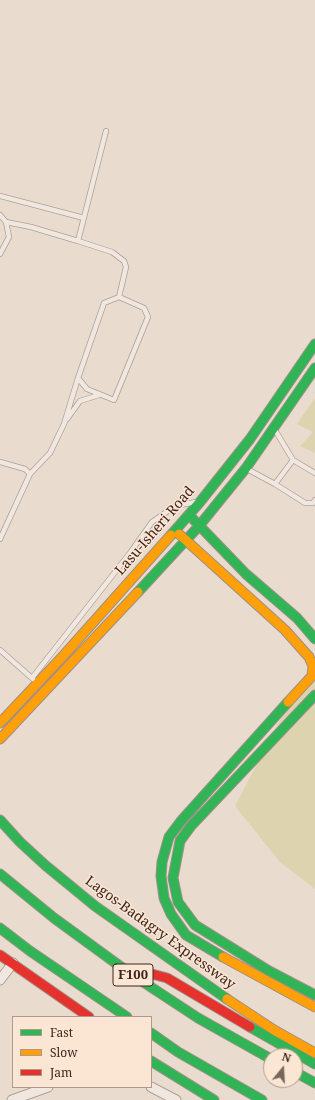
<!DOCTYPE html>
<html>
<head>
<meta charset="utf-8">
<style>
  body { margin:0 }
  #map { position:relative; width:315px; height:1100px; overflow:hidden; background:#e9dbce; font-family:"Noto Serif",serif }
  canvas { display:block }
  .legend { position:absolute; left:12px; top:1016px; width:140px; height:72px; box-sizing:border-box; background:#fae6d3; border:1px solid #af998a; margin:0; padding:5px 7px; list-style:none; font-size:12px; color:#3f251d }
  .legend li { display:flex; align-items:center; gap:8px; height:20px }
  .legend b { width:20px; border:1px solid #af998a }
  .north { position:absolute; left:263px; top:1048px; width:40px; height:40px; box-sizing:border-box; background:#fae6d3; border:1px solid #af998a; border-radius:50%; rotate:18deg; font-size:11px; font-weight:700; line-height:16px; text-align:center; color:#3f251d }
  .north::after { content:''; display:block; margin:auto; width:14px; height:18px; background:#7a655b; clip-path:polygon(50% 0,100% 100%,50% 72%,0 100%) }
</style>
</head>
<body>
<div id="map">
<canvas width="315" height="1100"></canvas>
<ul class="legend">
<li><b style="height:5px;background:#30b455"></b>Fast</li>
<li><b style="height:5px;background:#ff9f0a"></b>Slow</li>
<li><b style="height:5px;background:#e5322d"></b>Jam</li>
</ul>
<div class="north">N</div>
</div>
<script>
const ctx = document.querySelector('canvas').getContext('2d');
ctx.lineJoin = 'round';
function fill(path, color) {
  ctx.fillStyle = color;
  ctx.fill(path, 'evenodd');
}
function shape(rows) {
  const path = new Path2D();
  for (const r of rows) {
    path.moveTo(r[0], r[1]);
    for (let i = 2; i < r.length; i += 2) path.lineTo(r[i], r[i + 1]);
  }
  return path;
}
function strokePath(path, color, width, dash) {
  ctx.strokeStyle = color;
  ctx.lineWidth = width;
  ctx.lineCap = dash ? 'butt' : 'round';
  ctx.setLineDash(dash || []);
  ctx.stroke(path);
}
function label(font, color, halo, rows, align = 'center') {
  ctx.font = font + ' "Noto Serif",serif';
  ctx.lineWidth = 3;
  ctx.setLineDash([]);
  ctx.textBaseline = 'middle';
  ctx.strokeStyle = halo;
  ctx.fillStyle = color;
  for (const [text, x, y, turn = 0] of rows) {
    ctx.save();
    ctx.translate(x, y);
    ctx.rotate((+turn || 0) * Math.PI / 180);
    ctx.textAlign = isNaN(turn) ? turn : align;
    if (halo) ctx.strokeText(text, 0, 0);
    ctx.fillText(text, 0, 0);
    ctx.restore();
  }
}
fill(shape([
  [315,398,315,453,300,446,313,432,297,424],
  [315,671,315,889,280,862,235,806,279,722]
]), '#ddd3af');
const lane = shape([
  [0,196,84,218],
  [0,215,6,222,9,237,0,254],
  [6,222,31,227,78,241,112,252,124,261,126,267,119,297,144,308,148,317,114,400,87,389,78,378,104,303,119,297],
  [78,241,106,131],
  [67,419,80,401,99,395],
  [293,460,315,473],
  [0,462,25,469,30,474,0,539],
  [247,469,275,484,293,460,275,430],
  [30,474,50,453,64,424,78,378],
  [275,484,305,503,313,503,315,500],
  [0,650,33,679],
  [32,678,130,553,152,522,175,506,196,502]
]);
const street = shape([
  [0,980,13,963],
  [151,1087,176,1100],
  [12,1100,48,1087]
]);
const fast = shape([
  [192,518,246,574,297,618,315,639],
  [171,535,200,502,250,439,315,344],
  [138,592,199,526,246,468,315,368],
  [315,695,191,826,180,841,173,878,178,902,195,925,269,971,315,995],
  [0,820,20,842,45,865,95,906,227,999],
  [0,874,54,918,128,972,198,1018,271,1059],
  [0,928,30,951,127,1017],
  [223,957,186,935,171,914,164,898,161,876,162,862,169,837,181,821,288,702],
  [250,1027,315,1064],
  [151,1033,178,1052,262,1100],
  [151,1061,214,1100],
  [295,1072,315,1083]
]);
const slow = shape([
  [179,534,285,630,309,657,313,666,312,676,288,702],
  [0,723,64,655,171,535],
  [0,739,138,592],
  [223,957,315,1007],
  [227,999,274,1030,315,1053]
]);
const jam = shape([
  [0,955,89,1017],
  [131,972,152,974,167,978,250,1027]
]);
strokePath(lane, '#aea097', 6);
strokePath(street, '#aea097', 11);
strokePath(fast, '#9e9087', 11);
strokePath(slow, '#9e9087', 11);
strokePath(jam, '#9e9087', 11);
strokePath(lane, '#f0e8e0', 4.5);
strokePath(street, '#f0e8e0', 9);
strokePath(fast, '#30b455', 9);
strokePath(slow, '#ff9f0a', 9);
strokePath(jam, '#e5322d', 9);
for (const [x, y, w] of [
  [133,975,40]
]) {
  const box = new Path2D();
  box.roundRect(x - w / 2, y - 11, w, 22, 3);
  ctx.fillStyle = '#fae6d3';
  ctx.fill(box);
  strokePath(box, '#3f251d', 1);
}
label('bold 13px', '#3f251d', null, [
  ["F100",133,975]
]);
label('14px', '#3f251d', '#fae6d3', [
  ["Lasu-Isheri Road",155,531,-49],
  ["Lagos-Badagry Expressway",160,933,36]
]);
</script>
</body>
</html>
